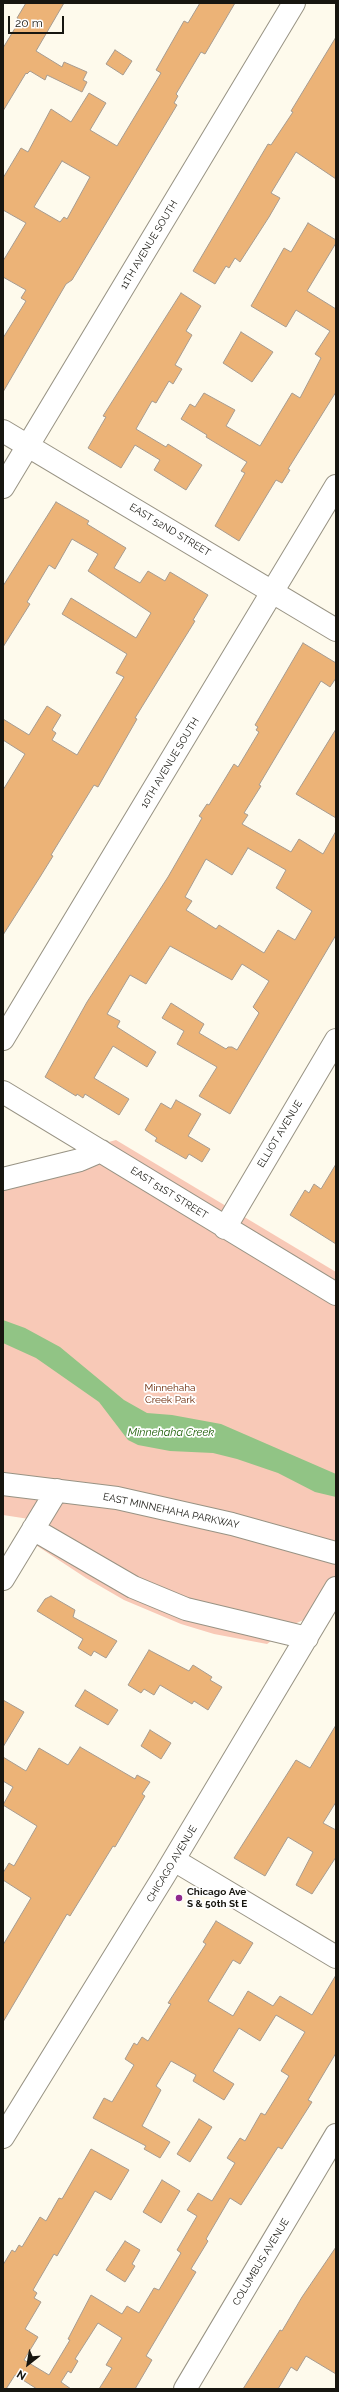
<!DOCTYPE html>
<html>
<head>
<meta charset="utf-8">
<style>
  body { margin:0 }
  #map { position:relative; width:339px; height:2392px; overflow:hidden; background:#fefaec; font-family:Raleway,sans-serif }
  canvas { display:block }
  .frame { position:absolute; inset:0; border:4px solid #171610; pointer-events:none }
  .north { position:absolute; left:8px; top:2344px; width:40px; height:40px; -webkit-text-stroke:3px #fff; paint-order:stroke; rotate:211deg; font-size:11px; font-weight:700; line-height:16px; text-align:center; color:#171610 }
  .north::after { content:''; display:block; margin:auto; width:14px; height:18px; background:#171610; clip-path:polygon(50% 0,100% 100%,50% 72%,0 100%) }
  .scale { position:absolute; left:8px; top:16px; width:56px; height:18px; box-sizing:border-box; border:2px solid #171610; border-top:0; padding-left:5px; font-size:12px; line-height:14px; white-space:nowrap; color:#171610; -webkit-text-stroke:3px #fff; paint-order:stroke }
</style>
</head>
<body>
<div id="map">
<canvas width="339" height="2392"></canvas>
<div class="frame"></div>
<div class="north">N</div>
<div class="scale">20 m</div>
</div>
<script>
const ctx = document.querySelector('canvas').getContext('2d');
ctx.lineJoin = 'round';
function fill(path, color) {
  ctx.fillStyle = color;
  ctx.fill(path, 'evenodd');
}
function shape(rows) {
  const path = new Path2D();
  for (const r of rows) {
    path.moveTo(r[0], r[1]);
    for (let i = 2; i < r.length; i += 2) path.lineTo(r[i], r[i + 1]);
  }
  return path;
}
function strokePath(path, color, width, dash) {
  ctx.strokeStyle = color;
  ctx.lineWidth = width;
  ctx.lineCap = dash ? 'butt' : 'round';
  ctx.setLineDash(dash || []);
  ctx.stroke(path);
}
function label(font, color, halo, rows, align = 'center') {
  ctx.font = font + ' Raleway,sans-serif';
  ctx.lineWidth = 3.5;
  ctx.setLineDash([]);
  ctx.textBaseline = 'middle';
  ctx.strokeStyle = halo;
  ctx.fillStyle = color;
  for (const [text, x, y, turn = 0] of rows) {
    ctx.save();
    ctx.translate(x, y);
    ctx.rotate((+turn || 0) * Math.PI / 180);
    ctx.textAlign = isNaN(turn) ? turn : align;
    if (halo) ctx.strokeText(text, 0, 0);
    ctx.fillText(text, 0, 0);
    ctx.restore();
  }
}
fill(shape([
  [116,1140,336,1272,336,1607,294,1624,267,1644,214,1634,181,1624,124,1600,86,1578,19,1534,29,1519,3,1515,3,1171]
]), '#f8c9b7');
fill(shape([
  [3,1320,25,1328,60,1347,124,1400,147,1413,172,1415,221,1424,336,1474,336,1497,315,1492,278,1473,237,1459,213,1453,170,1451,138,1445,128,1440,99,1402,36,1358,3,1343]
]), '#91c485');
const building = shape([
  [26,3,64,3,36,51,62,67,64,62,87,72,83,80,87,82,82,92,47,75,45,80,30,71,27,74,26,73,3,111,3,48,20,20,17,18,26,3],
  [200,3,235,3,205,54,201,52,176,94,178,96,174,103,177,105,72,280,66,284,3,392,3,338,26,301,21,298,26,290,3,277,3,261,26,223,3,210,3,178,21,148,28,152,51,109,71,122,89,93,106,103,90,130,117,146,161,73,156,70,184,21,188,23,200,3],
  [62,161,90,177,67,219,64,217,60,222,34,207,62,161],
  [336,37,336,179,296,152,271,193,280,198,269,217,240,262,235,258,229,268,226,266,215,284,193,271,268,144,271,145,293,112,291,111,336,37],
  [115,50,132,61,123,75,106,64,115,50],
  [308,223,336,240,336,243,307,291,336,309,336,392,288,469,290,470,282,483,276,480,239,541,215,526,245,473,241,471,247,462,206,437,207,435,181,419,190,404,195,407,204,393,235,410,226,426,260,446,292,393,300,398,321,358,315,354,330,331,296,310,286,327,251,306,284,248,291,252,308,223],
  [181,293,201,306,186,331,192,335,175,365,182,369,173,384,169,381,156,403,152,401,136,429,166,447,168,444,202,465,186,490,154,470,160,460,135,445,121,468,88,448,106,417,103,416,181,293],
  [241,332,273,352,252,382,223,363,241,332],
  [56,502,89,521,87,524,126,548,114,568,140,583,148,571,165,581,170,572,208,595,193,620,195,621,135,718,137,719,98,787,94,785,51,855,53,856,40,877,3,935,3,790,25,754,3,740,3,719,29,735,47,706,61,715,52,730,56,733,52,740,77,755,124,677,116,673,127,654,62,614,71,598,136,638,151,613,88,571,98,554,72,539,55,569,49,565,27,602,30,604,3,647,3,586,56,502],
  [303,643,336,663,336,678,330,687,321,681,259,785,261,786,244,813,248,815,242,824,291,852,299,839,323,854,336,831,336,935,230,1114,199,1096,217,1067,177,1044,184,1031,162,1018,171,1003,204,1024,199,1033,226,1049,228,1047,232,1047,237,1050,259,1013,253,1007,269,981,242,964,232,980,170,946,146,984,130,975,107,1014,120,1021,117,1027,156,1052,147,1067,113,1046,94,1078,129,1099,119,1115,85,1094,83,1098,77,1094,76,1096,45,1077,87,1002,168,877,202,818,199,816,207,804,209,805,234,764,238,767,259,732,256,730,258,727,255,725,303,643],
  [248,848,286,870,276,888,312,911,295,940,278,930,264,953,219,925,216,929,186,910,192,901,185,897,206,859,232,875,248,848],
  [336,729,336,818,296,794,336,729],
  [176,1100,201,1114,188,1136,210,1149,202,1162,189,1154,186,1159,155,1141,157,1138,145,1130,161,1103,171,1109,176,1100],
  [336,1164,336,1244,290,1215,305,1190,309,1193,314,1184,321,1189,336,1164],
  [51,1596,75,1610,73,1617,117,1641,106,1658,94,1651,91,1656,78,1648,83,1639,37,1611,45,1599,51,1596],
  [149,1650,189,1671,193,1665,212,1677,210,1680,222,1687,208,1710,194,1701,192,1704,160,1685,154,1695,144,1689,141,1693,128,1685,149,1650],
  [85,1690,118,1710,108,1725,75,1706,85,1690],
  [3,1700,24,1712,3,1747,3,1700],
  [336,1725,336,1802,323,1823,336,1830,336,1857,312,1894,296,1885,313,1852,288,1837,265,1876,234,1858,296,1760,310,1768,336,1725],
  [150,1730,171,1743,161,1759,141,1746,150,1730],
  [80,1747,135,1779,137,1775,150,1782,142,1794,145,1796,115,1847,113,1846,70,1916,67,1914,3,2022,3,1945,31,1898,3,1880,3,1873,9,1863,14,1866,37,1826,3,1805,13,1787,3,1781,3,1757,26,1771,39,1748,68,1765,80,1747],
  [216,1921,253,1943,240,1964,233,1960,208,2001,233,2016,248,1991,273,2006,280,1996,312,2015,336,1975,336,2053,308,2100,312,2102,282,2149,278,2147,241,2205,230,2198,206,2239,208,2241,191,2269,196,2272,146,2356,152,2360,135,2389,99,2389,112,2368,106,2365,122,2338,98,2323,75,2359,78,2361,71,2373,68,2371,61,2382,71,2389,37,2389,15,2375,6,2389,3,2389,3,2265,12,2250,15,2252,19,2245,22,2247,40,2217,46,2221,59,2198,62,2199,91,2149,129,2170,111,2200,95,2191,57,2256,54,2254,33,2290,37,2293,34,2298,41,2302,25,2329,38,2337,24,2360,49,2375,70,2340,68,2339,91,2295,122,2314,127,2306,139,2313,154,2288,159,2290,181,2253,177,2250,197,2216,187,2210,198,2193,212,2201,235,2163,227,2158,240,2138,245,2141,261,2113,265,2115,289,2076,281,2071,305,2032,276,2015,260,2041,239,2028,213,2071,234,2084,224,2100,193,2081,196,2075,171,2061,156,2086,161,2090,142,2126,170,2142,160,2158,144,2149,146,2146,93,2118,104,2098,112,2102,134,2065,125,2059,134,2043,137,2045,142,2037,148,2041,171,2004,168,2003,206,1944,203,1942,216,1921],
  [199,2119,212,2127,190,2162,177,2154,199,2119],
  [162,2180,180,2191,161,2223,143,2212,162,2180],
  [125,2241,140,2250,132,2264,135,2266,125,2282,106,2270,125,2241],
  [336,2247,336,2374,306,2356,297,2371,291,2367,278,2389,243,2389,280,2330,282,2331,302,2297,336,2247]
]);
fill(building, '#ecb377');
strokePath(building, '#a79b8f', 1);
const minor = shape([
  [3,431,336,630],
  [3,487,294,3],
  [3,1039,336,486],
  [3,1092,336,1294],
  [3,1179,80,1160,101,1151],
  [225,1228,336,1040],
  [3,1484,117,1498,232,1524,336,1553],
  [33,1529,133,1587,186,1609,307,1638],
  [3,1579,57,1490],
  [174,1860,336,1957],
  [3,2137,164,1876,336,1588],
  [185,2389,336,2135]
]);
strokePath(minor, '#989384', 24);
strokePath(minor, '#fff', 22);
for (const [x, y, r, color] of [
  [179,1898,4,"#90288d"]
]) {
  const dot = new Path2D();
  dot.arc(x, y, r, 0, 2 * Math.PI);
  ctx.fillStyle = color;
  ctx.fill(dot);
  strokePath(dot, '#fff', 1.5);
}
label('10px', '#171610', '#fff', [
  ["11TH AVENUE SOUTH",149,245,-59],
  ["EAST 52ND STREET",170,530,31],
  ["10TH AVENUE SOUTH",170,763,-59],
  ["ELLIOT AVENUE",280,1134,-59],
  ["EAST 51ST STREET",169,1193,32],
  ["EAST MINNEHAHA PARKWAY",171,1511,12],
  ["CHICAGO AVENUE",172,1864,-59],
  ["COLUMBUS AVENUE",261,2262,-59]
]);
label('10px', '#682503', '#fff', [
  ["Minnehaha",170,1388],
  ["Creek Park",170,1400]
]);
label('bold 10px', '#171610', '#fff', [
  ["Chicago Ave",187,1892],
  ["S & 50th St E",187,1904]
], 'left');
label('italic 11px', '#195b02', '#fff', [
  ["Minnehaha Creek",171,1433]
]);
</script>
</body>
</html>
